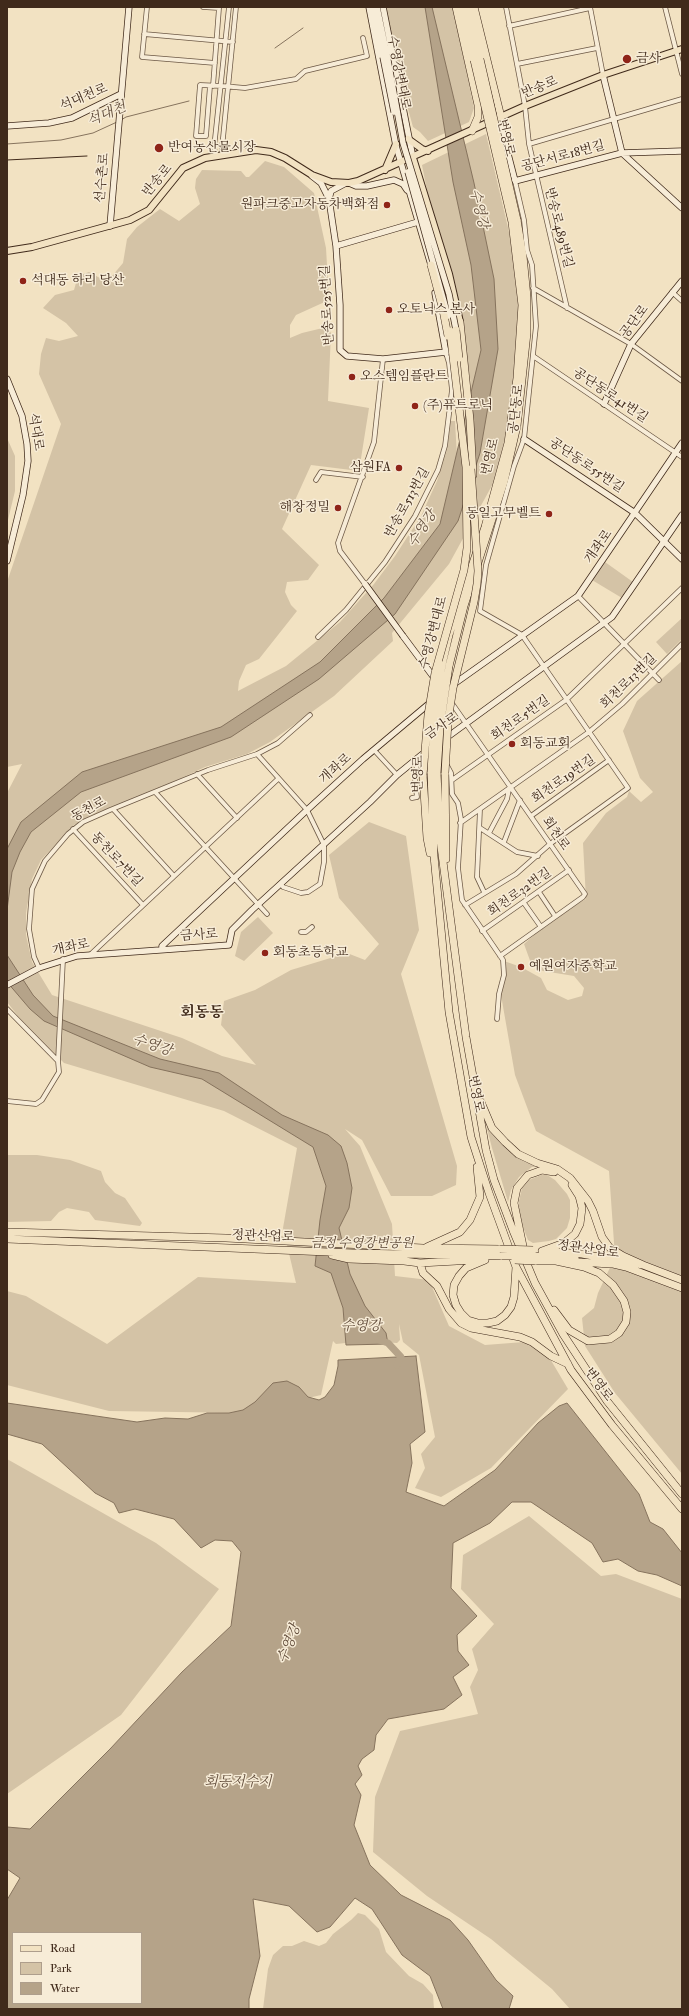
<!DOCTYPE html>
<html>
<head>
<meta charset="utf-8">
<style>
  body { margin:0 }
  #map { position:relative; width:689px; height:2016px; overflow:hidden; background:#f2e2c2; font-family:"IM FELL Double Pica",serif }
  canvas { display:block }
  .frame { position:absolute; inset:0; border:8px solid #402a1b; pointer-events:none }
  .legend { position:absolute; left:12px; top:1932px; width:130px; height:72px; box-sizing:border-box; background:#f7ecd7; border:1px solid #ae9e8c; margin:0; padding:5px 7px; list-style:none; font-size:12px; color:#402a1b }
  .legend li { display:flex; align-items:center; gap:8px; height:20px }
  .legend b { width:20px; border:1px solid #ae9e8c }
</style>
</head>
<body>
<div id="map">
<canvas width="689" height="2016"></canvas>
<div class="frame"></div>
<ul class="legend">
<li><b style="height:5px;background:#f2e2c2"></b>Road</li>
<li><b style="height:11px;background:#d4c3a6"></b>Park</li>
<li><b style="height:11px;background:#b5a389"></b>Water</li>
</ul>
</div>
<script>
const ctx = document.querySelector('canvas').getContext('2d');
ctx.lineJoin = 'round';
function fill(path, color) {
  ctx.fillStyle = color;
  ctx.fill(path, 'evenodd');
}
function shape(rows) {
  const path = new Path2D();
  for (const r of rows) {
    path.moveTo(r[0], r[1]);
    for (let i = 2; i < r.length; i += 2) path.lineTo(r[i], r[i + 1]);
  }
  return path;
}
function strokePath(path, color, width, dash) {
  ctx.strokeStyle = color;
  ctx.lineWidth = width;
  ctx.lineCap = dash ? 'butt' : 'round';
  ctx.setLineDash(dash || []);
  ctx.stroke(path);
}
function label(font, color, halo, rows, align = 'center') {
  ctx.font = font + ' "IM FELL Double Pica","Noto Serif KR",serif';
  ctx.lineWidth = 3;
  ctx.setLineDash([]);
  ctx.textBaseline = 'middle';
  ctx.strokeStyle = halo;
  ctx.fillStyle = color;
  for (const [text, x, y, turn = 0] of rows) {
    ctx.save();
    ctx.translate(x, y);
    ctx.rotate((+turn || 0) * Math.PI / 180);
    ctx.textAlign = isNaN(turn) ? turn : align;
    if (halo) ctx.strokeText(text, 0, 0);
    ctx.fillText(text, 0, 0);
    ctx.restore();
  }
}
fill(shape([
  [386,7,453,7,474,108,469,122,428,141,420,132,413,127,397,69],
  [486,134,513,249,518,290,518,329,510,418,495,480,449,564,392,633,393,641,334,696,270,742,247,754,205,767,156,790,88,817,74,825,41,860,32,879,26,913,26,935,32,962,52,995,182,1038,222,1056,256,1065,221,1025,224,1001,255,990,291,970,347,953,365,960,379,944,339,898,329,855,369,822,406,836,419,930,401,974,457,1166,456,1185,432,1196,391,1196,362,1140,345,1129,360,1146,392,1224,395,1276,429,1280,449,1326,485,1345,524,1342,549,1357,568,1389,491,1468,441,1497,415,1488,425,1468,421,1454,435,1437,419,1355,403,1342,399,1324,400,1340,397,1343,365,1341,336,1344,333,1341,321,1395,244,1413,109,1411,7,1385,7,1291,26,1296,107,1344,198,1277,296,1283,283,1228,297,1148,224,1111,64,1063,18,1016,7,1002,7,793,22,764,7,767,7,582,61,424,39,374,41,354,46,338,59,341,78,336,66,323,43,308,55,295,74,290,78,276,89,272,107,282,123,263,127,239,137,227,160,209,179,221,200,204,195,188,196,179,202,170,241,171,246,177,249,177,265,161,284,167,314,193,326,248,329,300,296,315,290,325,290,338,302,333,327,327,331,333,328,401,369,408,359,471,311,465,282,529,319,565,308,580,287,582,285,592,291,605,297,611,259,659,246,665,239,681,238,691,286,666,340,622,374,584,395,556,421,516,437,481,447,450,451,421,455,421,458,475,473,409,470,377,456,289,430,206,422,165],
  [7,438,15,456,15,491,7,524],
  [605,562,633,582,622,598,592,580],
  [682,618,682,639,667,654,656,642],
  [682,661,682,1474,615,1393,585,1346,582,1318,594,1308,598,1293,615,1257,609,1171,536,1131,515,1075,501,995,504,961,521,967,541,978,547,990,568,1000,582,996,584,988,574,976,543,971,532,966,524,944,555,916,586,899,583,843,606,813,627,797,629,791,641,802,653,792,640,778,623,731,637,701],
  [258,917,273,933,244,961,235,956,241,932],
  [484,1117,517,1157,525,1162,542,1167,532,1167,519,1177,511,1190,508,1202,492,1148],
  [7,1155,37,1155,70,1160,101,1171,105,1182,115,1193,125,1198,142,1223,140,1226,95,1220,89,1212,67,1208,59,1212,51,1221,7,1222],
  [541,1175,547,1175,555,1180,567,1194,570,1200,570,1218,567,1228,556,1239,549,1241,533,1243,528,1240,519,1217,519,1201,522,1188,529,1180],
  [7,1459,156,1543,219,1589,121,1715,7,1794],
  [529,1516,601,1576,616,1574,682,1599,682,2009,570,2009,552,1989,491,1939,427,1896,373,1852,375,1797,400,1731,478,1714,470,1687,478,1670,472,1649,494,1624,461,1589,463,1555],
  [358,1913,365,1915,379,1929,386,1952,409,1976,423,1984,433,1995,434,2009,263,2009,268,1969,273,1955,283,1946,292,1946,304,1941,319,1946,326,1943,333,1934,351,1920]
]), '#d4c3a6');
const water = shape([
  [425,7,432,7,474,183,494,279,498,349,480,453,458,521,395,614,319,679,231,737,81,792,31,832,20,852,12,872,7,910,7,849,21,822,82,772,221,727,320,662,384,598,440,524,481,350,471,265,453,182,425,7],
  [7,955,33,995,53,1016,160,1059,219,1073,282,1115,328,1135,341,1146,347,1163,352,1188,349,1208,339,1228,350,1274,365,1306,386,1333,388,1344,346,1345,343,1308,331,1273,315,1266,320,1220,326,1186,313,1147,202,1079,150,1067,44,1021,30,1009,7,982,7,955],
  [416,1356,425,1432,410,1444,412,1463,406,1492,444,1506,495,1470,538,1423,559,1406,567,1403,639,1494,650,1522,663,1529,682,1553,682,1586,657,1575,638,1571,618,1559,603,1562,592,1543,531,1502,512,1502,490,1523,453,1543,451,1588,477,1616,457,1635,458,1651,469,1665,453,1677,462,1695,444,1709,388,1719,376,1735,374,1750,362,1759,358,1766,362,1775,355,1784,361,1795,354,1825,370,1865,401,1895,450,1920,468,1940,496,1980,513,1996,509,2009,443,2009,430,1976,402,1955,372,1909,355,1898,330,1927,317,1932,289,1906,253,1899,260,1956,249,1999,249,2009,7,2009,7,1900,20,1878,7,1869,7,1827,30,1829,110,1749,182,1672,231,1626,241,1552,232,1541,215,1540,201,1548,174,1519,135,1509,119,1513,114,1503,95,1493,42,1444,7,1434,7,1403,137,1422,165,1418,188,1419,207,1413,229,1413,243,1410,255,1402,273,1383,287,1381,299,1387,308,1397,319,1400,325,1397,334,1385,338,1366,338,1360,416,1356],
  [13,1933,141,1933,141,2003,13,2003,13,1933]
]);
fill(water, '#b5a389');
strokePath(water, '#86735d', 1);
strokePath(shape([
  [275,48,303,28],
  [121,120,126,117,189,101],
  [7,144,61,140,93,133,117,122]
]), '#86735d', 1);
strokePath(shape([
  [379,1340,388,1343,401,1357,397,1365]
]), '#b5a389', 7);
const street = shape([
  [147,7,142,57,215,63],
  [203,7,219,8,213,86],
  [506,7,525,106,529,144,567,308],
  [590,7,603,75],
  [665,7,682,74],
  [509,26,590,8],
  [144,34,233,42],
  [517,64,597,48],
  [210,86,206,136,196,136,200,85,222,86,245,88,296,79,305,71,367,56,363,38],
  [529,144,682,99],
  [223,155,222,148,236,7],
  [216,156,214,148,229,7],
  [533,288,631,344,682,381],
  [672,292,682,301],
  [533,356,682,457],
  [316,480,321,472,363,477],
  [365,584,340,551,338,543,374,442,383,359],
  [578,596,659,680],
  [318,637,346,610,385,562,415,516,438,470,445,446,452,390,449,363,446,353],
  [451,702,585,894,583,897,500,956],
  [442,740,442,756,451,773,452,794,458,803,461,819,458,868,462,900,503,960,504,975,499,994,497,1019],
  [374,750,397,775],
  [257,754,278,743,310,715],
  [197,774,237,818],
  [452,780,566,700,682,588],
  [155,792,267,914],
  [412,798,417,797,415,782,417,764,420,758],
  [113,809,174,876],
  [480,809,477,877,484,892],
  [531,816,609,760],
  [460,823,589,732,622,704,682,644],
  [480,828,517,852,538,856],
  [73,829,143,905],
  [489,833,507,799,509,789],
  [504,842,520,800],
  [539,892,555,916],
  [524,903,541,927],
  [465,905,516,874,550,844,628,788,522,635,480,611,486,565,514,466,524,439,536,326,532,265,527,250,524,220,515,181],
  [482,931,569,870],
  [301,932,306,932,312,927],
  [91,954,278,779],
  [39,968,34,957,29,929,32,889,45,861,68,834,83,822,110,810,208,770,257,754,307,810,324,845,324,862,320,884,308,892,301,893,283,887,281,884],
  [7,1009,58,1061,59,1072,42,1100,36,1104,7,1101],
  [58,1061,63,959]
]);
const secondary = shape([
  [369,7,396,146,431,265],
  [373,7,383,57],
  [377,7,387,55],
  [383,7,413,158],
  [603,75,622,153,682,208],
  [495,120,501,127,515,181,622,153,682,151],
  [7,126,49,123,72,118,121,94],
  [312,176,321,183,329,199,336,246,340,305,340,350,347,356,383,359,455,351],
  [349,183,356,186,367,186,394,180,403,184,407,190],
  [329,199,331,191,346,183],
  [110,226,129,7],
  [336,246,418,222],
  [435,293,446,353],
  [7,379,22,416,27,444,28,461,23,495,7,561],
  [604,404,631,344,682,281],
  [524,439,635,513,682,559],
  [403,636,435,679],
  [454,684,578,596,682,443],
  [446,738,612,617,682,515],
  [162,949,162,946,307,810,363,759,431,702],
  [7,985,39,968,77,956,229,945,232,930,252,910,370,802,397,775,435,744]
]);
const primary = shape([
  [408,139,422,149,428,151],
  [413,158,449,274,460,322],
  [385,170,396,144],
  [7,251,32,247,130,220,149,210,183,168,205,158,256,150,271,152,285,158,312,175,331,182,349,183,358,181,525,106,603,75,682,49]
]);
const highway = shape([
  [456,7,478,105,478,117,472,131],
  [461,7,474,60],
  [468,7,480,59],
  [474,7,501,117],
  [460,322,470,420,473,475],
  [442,665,449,635,485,527,508,443,517,378,522,305,512,222],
  [449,666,464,606,504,482,517,426,527,333,527,297,523,256,517,220],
  [431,772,434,856,449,1012,471,1137,489,1193,516,1267,571,1370,612,1425,682,1509],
  [437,773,440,839,466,1037,486,1150,494,1180,514,1233,535,1283,563,1334,607,1401,682,1494],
  [445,773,446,859],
  [423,775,427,838,430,853],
  [481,1102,492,1128,505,1142,518,1154,537,1163,557,1169,570,1178,588,1201,593,1211,602,1237,610,1248,623,1256,643,1265],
  [7,1232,226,1238,423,1248,500,1249],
  [7,1239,353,1253,502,1256],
  [523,1246,514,1203,517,1188,528,1175,534,1173,542,1170,554,1172],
  [427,1247,460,1232,470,1220,480,1197,477,1167],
  [542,1251,564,1243,575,1234,580,1224,582,1208,579,1196,572,1185],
  [546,1251,582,1254,643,1265,682,1280],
  [332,1255,349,1259,404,1261,420,1263,475,1260],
  [535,1256,575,1258],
  [485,1260,466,1268,459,1276,454,1285,453,1295,456,1305,461,1313,468,1320,478,1323,488,1323,497,1321,505,1315,511,1307,514,1297,516,1267],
  [535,1261,556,1261,584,1267,599,1273,613,1285,624,1301,627,1312,626,1322,619,1333,610,1339,588,1341,569,1330,554,1310],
  [579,1262,610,1264],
  [420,1263,423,1273,437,1286,449,1309,461,1323,471,1328,520,1337,532,1342,551,1356,568,1364],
  [609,1263,626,1267,682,1288]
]);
strokePath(street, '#6c5845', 5.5);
strokePath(secondary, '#402a1b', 7);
strokePath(primary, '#402a1b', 8);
strokePath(highway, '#402a1b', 8);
strokePath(street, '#f7ecd7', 4);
strokePath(secondary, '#f7ecd7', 5.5);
strokePath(primary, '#f2e2c2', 6);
strokePath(highway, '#f2e2c2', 7);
strokePath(shape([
  [7,160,87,156]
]), '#402a1b', 1);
const secondaryBridge = shape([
  [387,55,403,143,449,294,456,330],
  [383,57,394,112],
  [408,172,448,316],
  [365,584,403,636]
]);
const highwayBridge = shape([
  [480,59,517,220],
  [474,60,512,222],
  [431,265,443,310,448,336],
  [456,330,459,358],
  [431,772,434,722,442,665],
  [437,773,440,727,449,666],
  [445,773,448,721,453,688,474,602,477,584,478,571,471,469],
  [423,775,428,715,435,673,464,570,467,548,466,467,450,331],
  [500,1249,533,1250],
  [502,1256,535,1256],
  [515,1260,535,1261]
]);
strokePath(secondaryBridge, '#402a1b', 7, []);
strokePath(highwayBridge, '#402a1b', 8, []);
strokePath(secondaryBridge, '#f7ecd7', 5.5);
strokePath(highwayBridge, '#f2e2c2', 7);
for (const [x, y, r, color] of [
  [627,59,5,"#8f2418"],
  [159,148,5,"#8f2418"],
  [387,205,4,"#8f2418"],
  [23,281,4,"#8f2418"],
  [389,310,4,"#8f2418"],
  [352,377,4,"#8f2418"],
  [415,406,4,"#8f2418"],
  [399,468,4,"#8f2418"],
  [338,508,4,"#8f2418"],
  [549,514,4,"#8f2418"],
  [512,744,4,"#8f2418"],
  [265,953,4,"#8f2418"],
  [521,967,4,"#8f2418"]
]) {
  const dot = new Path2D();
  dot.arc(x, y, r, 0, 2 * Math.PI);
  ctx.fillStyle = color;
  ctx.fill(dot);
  strokePath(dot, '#f7ecd7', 1.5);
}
label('13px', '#402a1b', '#f7ecd7', [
  ["금사",636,59],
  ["반여농산물시장",168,148],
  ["원파크중고자동차백화점",379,205,"right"],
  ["석대동 하리 당산",31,281],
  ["오토닉스 본사",397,310],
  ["오스템임플란트",360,377],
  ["(주)퓨트로닉",423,406],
  ["삼원FA",391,468,"right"],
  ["해창정밀",330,508,"right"],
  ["동일고무벨트",541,514,"right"],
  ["회동교회",520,744],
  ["회동초등학교",273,953],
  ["예원여자중학교",529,967]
], 'left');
label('13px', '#402a1b', '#f7ecd7', [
  ["수영강변대로",398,73,79],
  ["반송로",540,88,-22],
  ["석대천로",84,98,-23],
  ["번영로",505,138,77],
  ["공단서로18번길",563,157,-15],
  ["선수촌로",103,178,-85],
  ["반송로",158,181,-50],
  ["반송로489번길",558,228,76],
  ["반송로525번길",328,305,-93],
  ["공단로",635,322,-53],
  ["공단동로41번길",610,396,34],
  ["공단동로",517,409,-83],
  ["석대로",35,432,81],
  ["번영로",491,457,-76],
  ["공단동로55번길",586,466,34],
  ["반송로513번길",408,503,-61],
  ["개좌로",599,547,-55],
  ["수영강변대로",434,633,-75],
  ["회천로13번길",629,682,-44],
  ["회천로5번길",521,719,-35],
  ["금사로",442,727,-34],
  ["개좌로",336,769,-42],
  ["번영로",419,774,-89],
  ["회천로19번길",564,780,-35],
  ["동천로",89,810,-28],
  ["회천로",555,834,55],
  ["동천로7번길",116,860,47],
  ["회천로32번길",520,893,-35],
  ["금사로",199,936,-4],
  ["개좌로",71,948,-12],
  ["번영로",475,1094,79],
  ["정관산업로",263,1237,2],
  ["정관산업로",588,1250,8],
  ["번영로",598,1385,53]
]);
label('italic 13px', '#5e4937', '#f7ecd7', [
  ["금정 수영강변공원",362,1244]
]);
label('italic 14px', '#634e3c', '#f7ecd7', [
  ["석대천",107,115,-23],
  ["수영강",478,209,76],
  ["수영강",423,529,-57],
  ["수영강",152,1046,18],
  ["수영강",361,1327],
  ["수영강",290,1644,-69],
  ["회동저수지",238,1783]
]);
label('bold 15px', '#402a1b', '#f7ecd7', [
  ["회동동",202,1014]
]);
</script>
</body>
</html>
